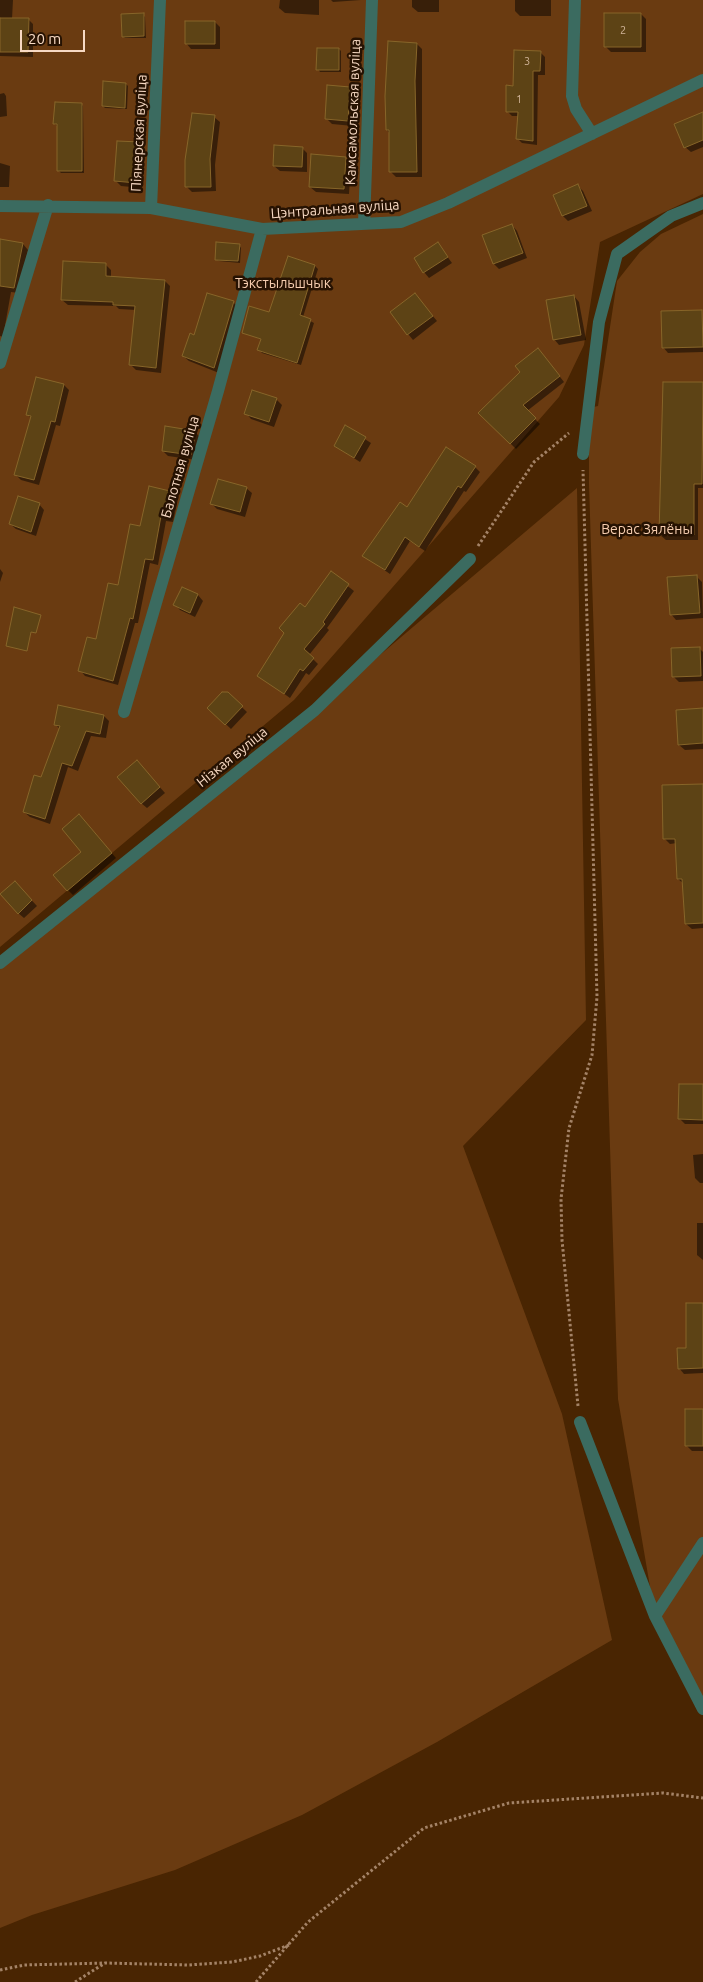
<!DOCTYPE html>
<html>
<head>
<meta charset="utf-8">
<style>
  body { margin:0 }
  #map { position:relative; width:703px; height:1982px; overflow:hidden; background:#492502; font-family:Ubuntu,sans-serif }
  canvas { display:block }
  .scale { position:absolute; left:20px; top:30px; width:65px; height:22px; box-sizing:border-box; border:2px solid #f7d9c3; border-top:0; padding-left:6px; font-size:15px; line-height:18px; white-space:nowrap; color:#f7d9c3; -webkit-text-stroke:4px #261202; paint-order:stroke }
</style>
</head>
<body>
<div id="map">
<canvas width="703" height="1982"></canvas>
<div class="scale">20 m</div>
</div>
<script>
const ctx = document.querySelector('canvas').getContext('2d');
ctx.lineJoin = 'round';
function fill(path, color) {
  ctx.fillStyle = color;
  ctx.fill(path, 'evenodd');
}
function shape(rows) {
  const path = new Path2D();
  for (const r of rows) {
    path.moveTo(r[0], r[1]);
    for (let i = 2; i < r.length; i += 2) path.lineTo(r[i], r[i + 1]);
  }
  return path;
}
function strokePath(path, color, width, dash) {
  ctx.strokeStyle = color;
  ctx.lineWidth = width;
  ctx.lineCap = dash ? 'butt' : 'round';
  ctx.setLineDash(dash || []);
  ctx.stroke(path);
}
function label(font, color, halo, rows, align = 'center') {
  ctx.font = font + ' Ubuntu,sans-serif';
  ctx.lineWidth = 5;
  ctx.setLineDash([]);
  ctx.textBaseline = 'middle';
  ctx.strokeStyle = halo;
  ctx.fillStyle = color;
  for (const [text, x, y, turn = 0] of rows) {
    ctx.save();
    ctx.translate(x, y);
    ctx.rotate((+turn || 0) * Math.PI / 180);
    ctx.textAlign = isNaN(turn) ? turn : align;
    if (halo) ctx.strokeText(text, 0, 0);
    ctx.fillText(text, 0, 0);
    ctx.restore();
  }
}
fill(shape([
  [0,0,703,0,703,194,600,242,584,345,559,397,294,700,0,947],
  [703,214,703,1709,655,1616,618,1399,589,484,589,408,598,406,617,281,640,252,661,234],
  [577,488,586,1020,463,1146,562,1414,612,1640,437,1742,302,1815,175,1870,32,1915,0,1928,0,963,315,710]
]), '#6a3b11');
fill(shape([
  [0,0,13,0,12,19,28,19,33,24,33,57,0,56],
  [280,0,319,0,319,15,285,13,279,8],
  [331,0,361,0,333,2],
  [412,0,439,0,439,12,418,12,412,7],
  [515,0,551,0,551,16,520,16,515,11],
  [641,14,646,19,646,52,611,52,606,47],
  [143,15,145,17,146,38,125,38,123,36],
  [215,22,220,27,220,49,191,49,186,43],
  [417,44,422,49,422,177,396,177,391,172,390,134,387,130],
  [339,49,341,51,341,72,320,72,318,69],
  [540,52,545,57,545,75,538,75,537,145,522,143,517,138,519,116,512,116,507,111,515,87],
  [126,84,128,86,127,109,105,108,103,106],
  [349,88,355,93,353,126,332,124,327,119],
  [4,93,6,96,7,116,0,117,0,94],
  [81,104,83,106,84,173,61,173,59,171,57,126,55,124],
  [703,113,703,147,691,152,685,147],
  [214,117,220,122,215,165,216,191,192,192,187,187],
  [139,143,144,149,142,188,121,186,116,181],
  [302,148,307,153,307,172,280,171,274,166],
  [345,158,351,163,349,194,316,192,310,187],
  [0,163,10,166,9,187,0,187],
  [578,186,583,191,592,211,568,221,563,216,555,195],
  [512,225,517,231,527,258,499,269,494,264],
  [0,240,23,244,28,250,19,293,11,292,3,337,0,336],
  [438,244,452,263,429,278,424,272],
  [239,245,241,248,240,263,219,261,216,259],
  [105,264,111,270,111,278,165,281,170,286,161,373,136,370,131,365,136,310,119,309,116,306,68,305,62,300],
  [315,266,318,269,303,317,314,323,301,365,262,353,259,349,262,340,244,332,270,314],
  [415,295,437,321,413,340,391,313],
  [574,296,579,302,586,340,559,345,554,339],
  [233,302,239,308,219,373,189,361,183,356,195,337],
  [702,312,703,352,668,353,663,347],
  [543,355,564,382,527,411,540,424,516,449,480,413],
  [703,384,703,488,698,488,698,540,666,540,660,535],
  [64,385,69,390,60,426,56,425,39,485,21,480,15,474,32,419,27,414],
  [276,399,282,405,274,427,251,419,246,413],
  [346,427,371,443,360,462,335,446],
  [195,432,200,437,196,460,168,456,163,451],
  [475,467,480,472,466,492,464,491,425,551,410,541,390,574,364,556,407,508],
  [246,488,252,493,245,517,217,509,212,504],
  [173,493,178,499,173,522,166,521,158,565,150,563,138,623,135,623,118,685,85,676,80,670,97,641,141,528],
  [39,504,44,510,36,536,16,529,10,524],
  [0,569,3,573,0,582],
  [331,573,354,591,327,628,329,630,309,655,318,664,309,675,306,673,290,698,258,675,286,634],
  [697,577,702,582,703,618,676,620,671,614],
  [183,588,198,595,203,601,195,617,180,610,175,604],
  [699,648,703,652,703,681,679,682,674,677],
  [228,694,247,712,231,729,209,708],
  [703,709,703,749,685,750,679,745],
  [104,716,109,721,106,738,91,736,78,771,68,767,50,824,30,817,24,812,42,779,60,729,55,724],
  [142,767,165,793,147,808,141,803],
  [703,785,703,928,692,929,686,924,684,884,678,879,677,843,670,844,664,838],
  [84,821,116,858,73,895,68,890,83,852],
  [20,888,37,906,24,918,18,913],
  [703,1085,703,1124,685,1124,680,1119],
  [703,1154,703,1183,700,1183,695,1178,693,1155],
  [697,1223,703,1223,703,1260,697,1255],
  [703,1304,703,1373,684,1374,679,1368],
  [703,1411,703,1451,692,1451,686,1445]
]), '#0007');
const building = shape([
  [144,13,144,36,122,37,121,14,144,13],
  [604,13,641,13,641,47,604,47,604,13],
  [0,18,29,18,28,52,0,52,0,18],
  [185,21,215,21,215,44,185,44,185,21],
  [388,41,417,43,415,81,417,172,389,172,389,130,386,130,385,96,388,41],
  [317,48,339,48,339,70,316,70,317,48],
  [514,50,541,51,540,71,533,71,533,141,516,139,518,112,506,112,506,85,513,86,514,50],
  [103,81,126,83,125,108,102,106,103,81],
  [327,85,350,87,348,121,325,119,327,85],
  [55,102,82,103,82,171,57,171,57,124,53,124,55,102],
  [703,112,703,140,684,148,674,124,703,112],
  [192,113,215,115,210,159,211,187,185,187,185,160,192,113],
  [117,141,140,142,137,183,114,181,117,141],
  [274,145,303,147,302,167,273,166,274,145],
  [311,154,346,157,344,189,309,187,311,154],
  [578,184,587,206,562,216,553,195,578,184],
  [512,224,523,253,493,264,482,235,512,224],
  [0,239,23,243,14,288,0,286,0,239],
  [216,242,240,244,238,261,215,260,216,242],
  [438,242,448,257,423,273,414,258,438,242],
  [288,256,315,265,300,315,311,319,297,363,257,350,261,339,242,333,249,306,269,312,288,256],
  [63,261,106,263,106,276,165,280,156,368,129,365,135,306,113,305,113,302,61,300,63,261],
  [207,293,234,301,214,368,182,356,190,333,194,335,207,293],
  [415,293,433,316,407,335,390,312,415,293],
  [574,295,581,335,553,340,546,300,574,295],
  [702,310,703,347,662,348,661,311,702,310],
  [538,348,560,376,523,405,536,418,510,444,478,413,520,372,515,366,538,348],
  [36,377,64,384,55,422,51,421,34,480,14,475,31,416,26,415,36,377],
  [663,382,703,382,702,484,694,484,694,535,659,535,663,382],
  [252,390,277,398,269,422,244,414,252,390],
  [345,425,366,437,354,458,334,446,345,425],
  [165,426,196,431,191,455,162,451,165,426],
  [446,447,476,466,461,488,458,486,419,547,405,537,385,570,362,556,400,502,407,507,446,447],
  [218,479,247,487,240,512,210,504,218,479],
  [149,486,174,492,168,518,161,516,153,560,145,559,133,619,130,618,113,681,78,671,87,637,96,639,108,583,118,585,130,524,140,526,149,486],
  [18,496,40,503,31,532,9,524,18,496],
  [331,571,349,584,323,622,325,624,304,649,314,658,303,671,300,669,284,694,257,676,284,633,279,628,300,603,305,607,331,571],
  [697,575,700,613,670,615,667,577,697,575],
  [182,587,198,594,190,613,173,605,182,587],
  [14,607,41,615,36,633,31,632,27,651,6,646,14,607],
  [700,647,701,676,672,677,671,648,700,647],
  [222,692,228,692,243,706,225,725,207,708,222,692],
  [58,705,104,715,100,734,86,731,72,766,62,763,45,819,23,812,34,775,41,777,60,726,54,725,58,705],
  [703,708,703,743,678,745,676,710,703,708],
  [137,760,160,787,141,804,117,777,137,760],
  [703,784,703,923,685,924,682,879,677,879,675,839,663,839,662,785,703,784],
  [79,814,112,853,67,891,53,875,81,852,62,829,79,814],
  [15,881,32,900,18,914,0,894,15,881],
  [679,1084,703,1084,703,1120,678,1119,679,1084],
  [686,1303,703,1303,703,1368,678,1369,677,1348,686,1348,686,1303],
  [685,1409,703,1409,703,1446,685,1446,685,1409]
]);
fill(building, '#5d4315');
strokePath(building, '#876529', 1);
strokePath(shape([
  [478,546,534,462,569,433],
  [578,1406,562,1240,561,1199,569,1128,592,1055,597,997,583,470],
  [0,1970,24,1965,106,1963,188,1965,232,1962,260,1956,289,1945],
  [75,1982,105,1963],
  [256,1982,308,1922,424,1828,509,1803,663,1793,703,1798]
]), '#a48367', 3, [2.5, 2.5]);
strokePath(shape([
  [575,0,572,96,576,109,592,134],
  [0,206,151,208,262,229,401,222,448,203,703,80],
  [151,208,160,0],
  [364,224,372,0],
  [0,363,48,205],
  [583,454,599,322,617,254,671,216,703,203],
  [124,712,218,391,262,229],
  [0,963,315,710,470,559],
  [580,1422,655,1616,703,1709],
  [655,1616,703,1543]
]), '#3b6b60', 12);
label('11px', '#d0b498', null, [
  ["2",623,30],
  ["3",527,61],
  ["1",519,99]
]);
label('14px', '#f7d9c3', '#261202', [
  ["Камсамольская вуліца",353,112,-88],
  ["Піянерская вуліца",139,133,-87],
  ["Цэнтральная вуліца",335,209,-4],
  ["Балотная вуліца",180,467,-74],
  ["Нізкая вуліца",232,757,-39]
]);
label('14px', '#f7ceb0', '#261202', [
  ["Тэкстыльшчык",283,283],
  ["Верас Зялёны",647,529]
]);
</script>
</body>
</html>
